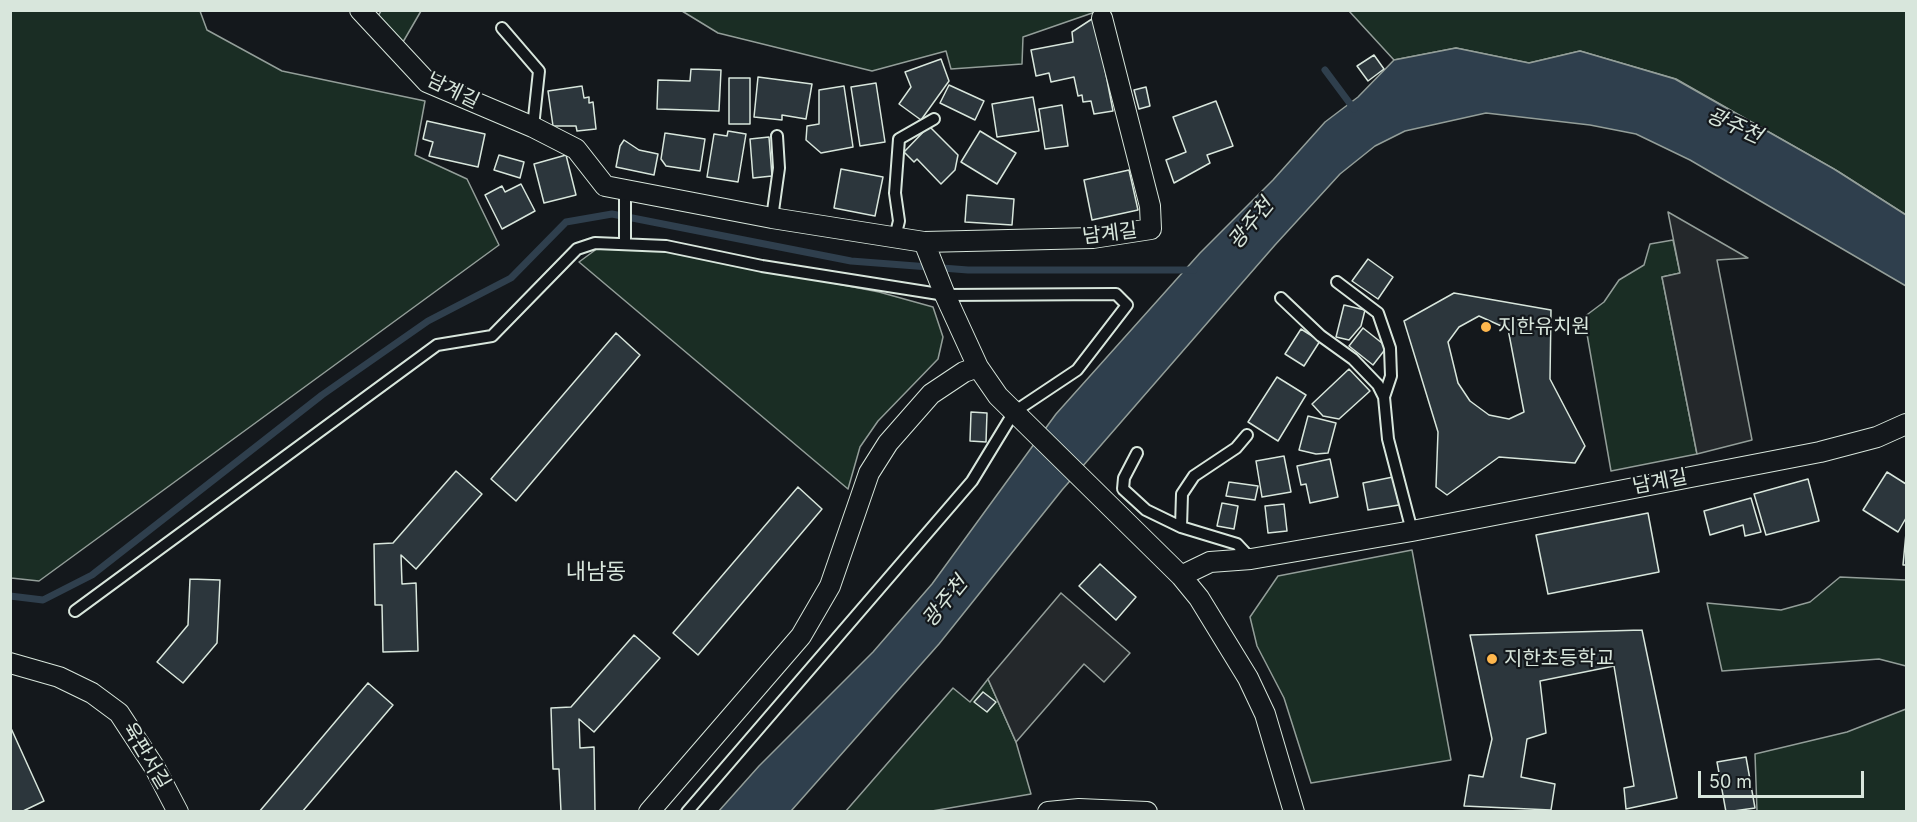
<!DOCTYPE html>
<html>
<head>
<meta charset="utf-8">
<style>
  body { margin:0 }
  #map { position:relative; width:1917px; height:822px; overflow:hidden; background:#14181c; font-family:Inter,sans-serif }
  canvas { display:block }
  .frame { position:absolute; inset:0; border:12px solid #d8e6dc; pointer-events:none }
  .scale { position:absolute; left:1698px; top:771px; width:166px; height:27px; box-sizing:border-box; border:3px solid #d8e6dc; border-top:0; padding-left:8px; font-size:18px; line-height:21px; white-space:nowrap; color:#d8e6dc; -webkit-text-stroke:4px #14181c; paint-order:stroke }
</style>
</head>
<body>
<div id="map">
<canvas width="1917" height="822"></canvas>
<div class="frame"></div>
<div class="scale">50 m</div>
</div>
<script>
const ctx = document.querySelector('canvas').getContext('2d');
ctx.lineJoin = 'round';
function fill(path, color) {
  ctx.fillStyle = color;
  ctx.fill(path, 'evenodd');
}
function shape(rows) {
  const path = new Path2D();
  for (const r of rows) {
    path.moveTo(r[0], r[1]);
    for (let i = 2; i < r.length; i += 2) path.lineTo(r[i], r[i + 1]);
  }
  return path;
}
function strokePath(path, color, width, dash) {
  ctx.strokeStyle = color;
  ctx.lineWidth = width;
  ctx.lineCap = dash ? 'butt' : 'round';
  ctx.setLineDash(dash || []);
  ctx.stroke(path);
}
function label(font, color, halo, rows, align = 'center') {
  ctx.font = font + ' Inter,"Noto Sans KR",sans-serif';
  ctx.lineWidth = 4.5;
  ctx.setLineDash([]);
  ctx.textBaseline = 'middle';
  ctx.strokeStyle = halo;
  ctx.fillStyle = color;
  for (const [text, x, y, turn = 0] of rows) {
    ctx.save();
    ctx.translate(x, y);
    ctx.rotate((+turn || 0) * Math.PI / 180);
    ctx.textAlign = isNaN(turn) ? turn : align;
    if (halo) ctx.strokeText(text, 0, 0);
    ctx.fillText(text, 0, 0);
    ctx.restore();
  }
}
const green = shape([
  [10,11,200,11,207,30,282,71,425,101,415,155,467,179,499,245,39,581,11,578,10,11],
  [381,11,421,11,403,42,378,16,381,11],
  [682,11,1098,11,1023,37,1022,64,951,69,946,51,872,71,718,33,682,11],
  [1349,11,1906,11,1906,215,1839,172,1676,79,1580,51,1529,63,1456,48,1394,60,1349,11],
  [1673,240,1680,273,1662,277,1697,454,1611,471,1584,317,1604,302,1619,280,1644,265,1650,244,1673,240],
  [598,248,668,251,879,292,933,307,943,337,938,359,878,421,860,447,848,489,579,262,598,248],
  [1412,550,1451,760,1311,783,1284,698,1257,646,1250,617,1278,576,1412,550],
  [1840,577,1906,580,1906,666,1879,659,1722,671,1707,603,1781,610,1810,602,1840,577],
  [988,679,1016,742,1031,794,932,811,845,812,953,688,970,702,988,679],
  [1906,709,1906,811,1757,811,1755,754,1847,732,1906,709]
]);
fill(green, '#1a2d24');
strokePath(green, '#939e99', 1.5);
const parking = shape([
  [1668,212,1748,258,1717,260,1752,440,1697,454,1662,277,1680,273,1668,212],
  [1061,593,1130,653,1104,682,1084,664,1016,742,988,679,1061,593]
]);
fill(parking, '#24282b');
strokePath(parking, '#939e99', 1.5);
const water = shape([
  [1456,48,1529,63,1580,51,1675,79,1834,169,1906,215,1906,286,1690,160,1636,134,1590,125,1486,113,1405,131,1375,146,1340,174,1275,245,1062,490,939,644,791,811,718,812,759,766,873,652,932,584,1056,414,1200,253,1273,180,1325,122,1358,97,1394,60,1456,48]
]);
fill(water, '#2f3f4d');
strokePath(water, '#939e99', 1.5);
strokePath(shape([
  [1325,70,1354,109],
  [10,596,43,600,92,575,322,395,428,321,511,278,566,222,612,214,851,261,968,270,1194,270]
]), '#2f3f4d', 7);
const building = shape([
  [1095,17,1113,111,1094,114,1091,101,1083,102,1082,95,1078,96,1074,77,1051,82,1049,73,1036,76,1031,50,1073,42,1072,32,1095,17],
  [1374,55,1384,69,1368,81,1357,66,1374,55],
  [941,59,949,81,921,120,899,104,911,87,905,72,941,59],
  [691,69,721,70,719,111,657,109,658,80,690,81,691,69],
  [758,77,812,84,806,119,782,115,782,120,754,117,758,77],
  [729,78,750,78,750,124,729,124,729,78],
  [876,83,885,142,860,146,851,87,876,83],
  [949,85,984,101,975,120,940,103,949,85],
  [582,86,584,98,589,97,589,103,593,102,596,129,577,131,576,126,553,126,548,91,582,86],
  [844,86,853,147,821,153,806,140,807,126,819,124,819,90,844,86],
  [1146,87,1150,106,1139,109,1134,90,1146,87],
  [1033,97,1039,131,997,137,992,104,1033,97],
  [1216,101,1233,146,1207,155,1210,163,1174,183,1166,160,1186,152,1173,117,1216,101],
  [1062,105,1068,146,1045,149,1039,109,1062,105],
  [427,121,485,134,478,167,429,156,433,142,423,139,427,121],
  [929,126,958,155,955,170,941,184,917,159,914,162,904,152,929,126],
  [728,131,746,134,738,182,707,177,714,134,727,136,728,131],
  [980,131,1016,153,997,184,961,162,980,131],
  [665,133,705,139,700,171,666,166,661,159,665,133],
  [769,137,772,176,753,178,750,139,769,137],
  [624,140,639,150,658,154,654,175,616,167,620,146,624,140],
  [499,155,524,162,520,178,494,170,499,155],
  [566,155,576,195,544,203,534,164,566,155],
  [841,169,883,177,875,216,834,208,841,169],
  [1129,170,1138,210,1092,220,1084,180,1129,170],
  [521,184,535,211,502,229,485,195,502,186,505,192,521,184],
  [967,195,1014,199,1012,225,965,222,967,195],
  [1368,259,1393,277,1378,299,1352,281,1368,259],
  [1454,293,1551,310,1550,379,1585,446,1575,463,1499,457,1447,495,1436,487,1438,432,1404,321,1454,293],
  [1479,316,1508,329,1524,412,1509,419,1489,415,1470,401,1458,383,1448,342,1459,327,1479,316],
  [1344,305,1365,310,1361,326,1349,340,1336,337,1344,305],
  [1363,328,1387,347,1373,365,1349,346,1363,328],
  [1301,329,1320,341,1304,366,1285,354,1301,329],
  [616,333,640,355,516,501,491,479,616,333],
  [1349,369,1370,391,1339,419,1323,416,1312,404,1349,369],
  [1277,377,1306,395,1278,441,1248,422,1277,377],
  [971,412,987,413,986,442,970,441,971,412],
  [1308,416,1336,423,1328,453,1316,454,1299,450,1308,416],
  [1284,456,1291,492,1262,497,1256,461,1284,456],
  [1330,459,1338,497,1310,503,1306,484,1301,485,1297,466,1330,459],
  [456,471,482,494,416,569,401,555,402,584,416,583,418,651,383,652,382,605,375,605,374,544,393,543,456,471],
  [1887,472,1906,484,1906,518,1898,532,1863,510,1887,472],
  [1393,477,1399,505,1368,510,1363,483,1393,477],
  [1808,479,1819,521,1766,535,1754,494,1808,479],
  [1229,482,1258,486,1255,500,1226,496,1229,482],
  [798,487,822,509,698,655,673,633,798,487],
  [1751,498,1761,532,1745,536,1743,525,1710,535,1704,511,1751,498],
  [1222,503,1238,506,1234,529,1217,526,1222,503],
  [1284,504,1287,531,1268,533,1265,506,1284,504],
  [1648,513,1659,572,1548,594,1536,535,1648,513],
  [1906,533,1906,565,1903,565,1906,533],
  [1100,564,1136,597,1116,620,1079,586,1100,564],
  [190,579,220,580,217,643,183,683,157,662,188,625,190,579],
  [1642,630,1677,798,1626,809,1624,788,1634,786,1614,666,1540,681,1546,733,1527,739,1521,777,1555,784,1551,810,1464,806,1469,775,1483,777,1492,739,1470,635,1642,630],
  [634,635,660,658,594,732,579,719,580,748,594,747,595,812,561,812,559,769,553,769,551,708,571,707,634,635],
  [368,683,393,705,302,812,259,812,368,683],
  [983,692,996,702,987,712,974,702,983,692],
  [10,726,44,801,21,812,12,812,10,809,10,726],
  [1746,757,1755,808,1726,812,1717,762,1746,757]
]);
fill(building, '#2c363c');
strokePath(building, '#d8e6dc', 1.5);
const lane = shape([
  [502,28,539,71,533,127],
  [625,190,625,244],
  [772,218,779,168,777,136],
  [895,237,899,221,895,193,899,139,934,119],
  [1337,282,1378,313,1390,348,1391,376,1384,397],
  [1281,298,1321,336,1353,359,1378,385,1384,397,1388,439,1412,531],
  [1137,453,1124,478,1123,489,1146,510,1181,527,1237,544,1251,559],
  [1181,527,1182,494,1194,476,1236,448,1247,435],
  [75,611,437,345,492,336,577,249,595,243,666,246,762,266,945,295,1116,294,1127,305,1077,370,1014,412,972,481,687,812]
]);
const street = shape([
  [360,10,427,82,533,127,576,149,605,186,772,218,924,242,1093,238,1151,229,1150,206,1102,18],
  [924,242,945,295,978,367,998,396,1181,576,1199,598,1248,678,1265,714,1294,812],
  [1181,576,1210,562,1251,559,1412,531,1820,452,1877,437,1906,424],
  [10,663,59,677,92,693,119,713,155,768,178,812],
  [649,812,801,636,830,586,869,473,888,443,931,394,964,372,978,367],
  [1048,812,1079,809,1147,812]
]);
strokePath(lane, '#d8e6dc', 14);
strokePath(street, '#d8e6dc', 22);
strokePath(lane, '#14181c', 10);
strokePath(street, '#14181c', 20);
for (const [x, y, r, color] of [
  [1486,327,6,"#ffb74d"],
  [1492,659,6,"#ffb74d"]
]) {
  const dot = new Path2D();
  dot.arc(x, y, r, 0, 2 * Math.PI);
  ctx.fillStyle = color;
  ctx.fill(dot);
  strokePath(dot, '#14181c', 2);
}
label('20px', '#d8e6dc', '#14181c', [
  ["남계길",453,91,26],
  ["남계길",1110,234,-7],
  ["남계길",1660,482,-11],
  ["육판서길",146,756,59]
]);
label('20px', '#d8e6dc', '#14181c', [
  ["지한유치원",1498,327],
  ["지한초등학교",1504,659]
], 'left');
label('italic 21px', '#d8e6dc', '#14181c', [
  ["광주천",1734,126,24],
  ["광주천",1251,224,-51],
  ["광주천",945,602,-51]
]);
label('22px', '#d8e6dc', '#14181c', [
  ["내남동",596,572]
]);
</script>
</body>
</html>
